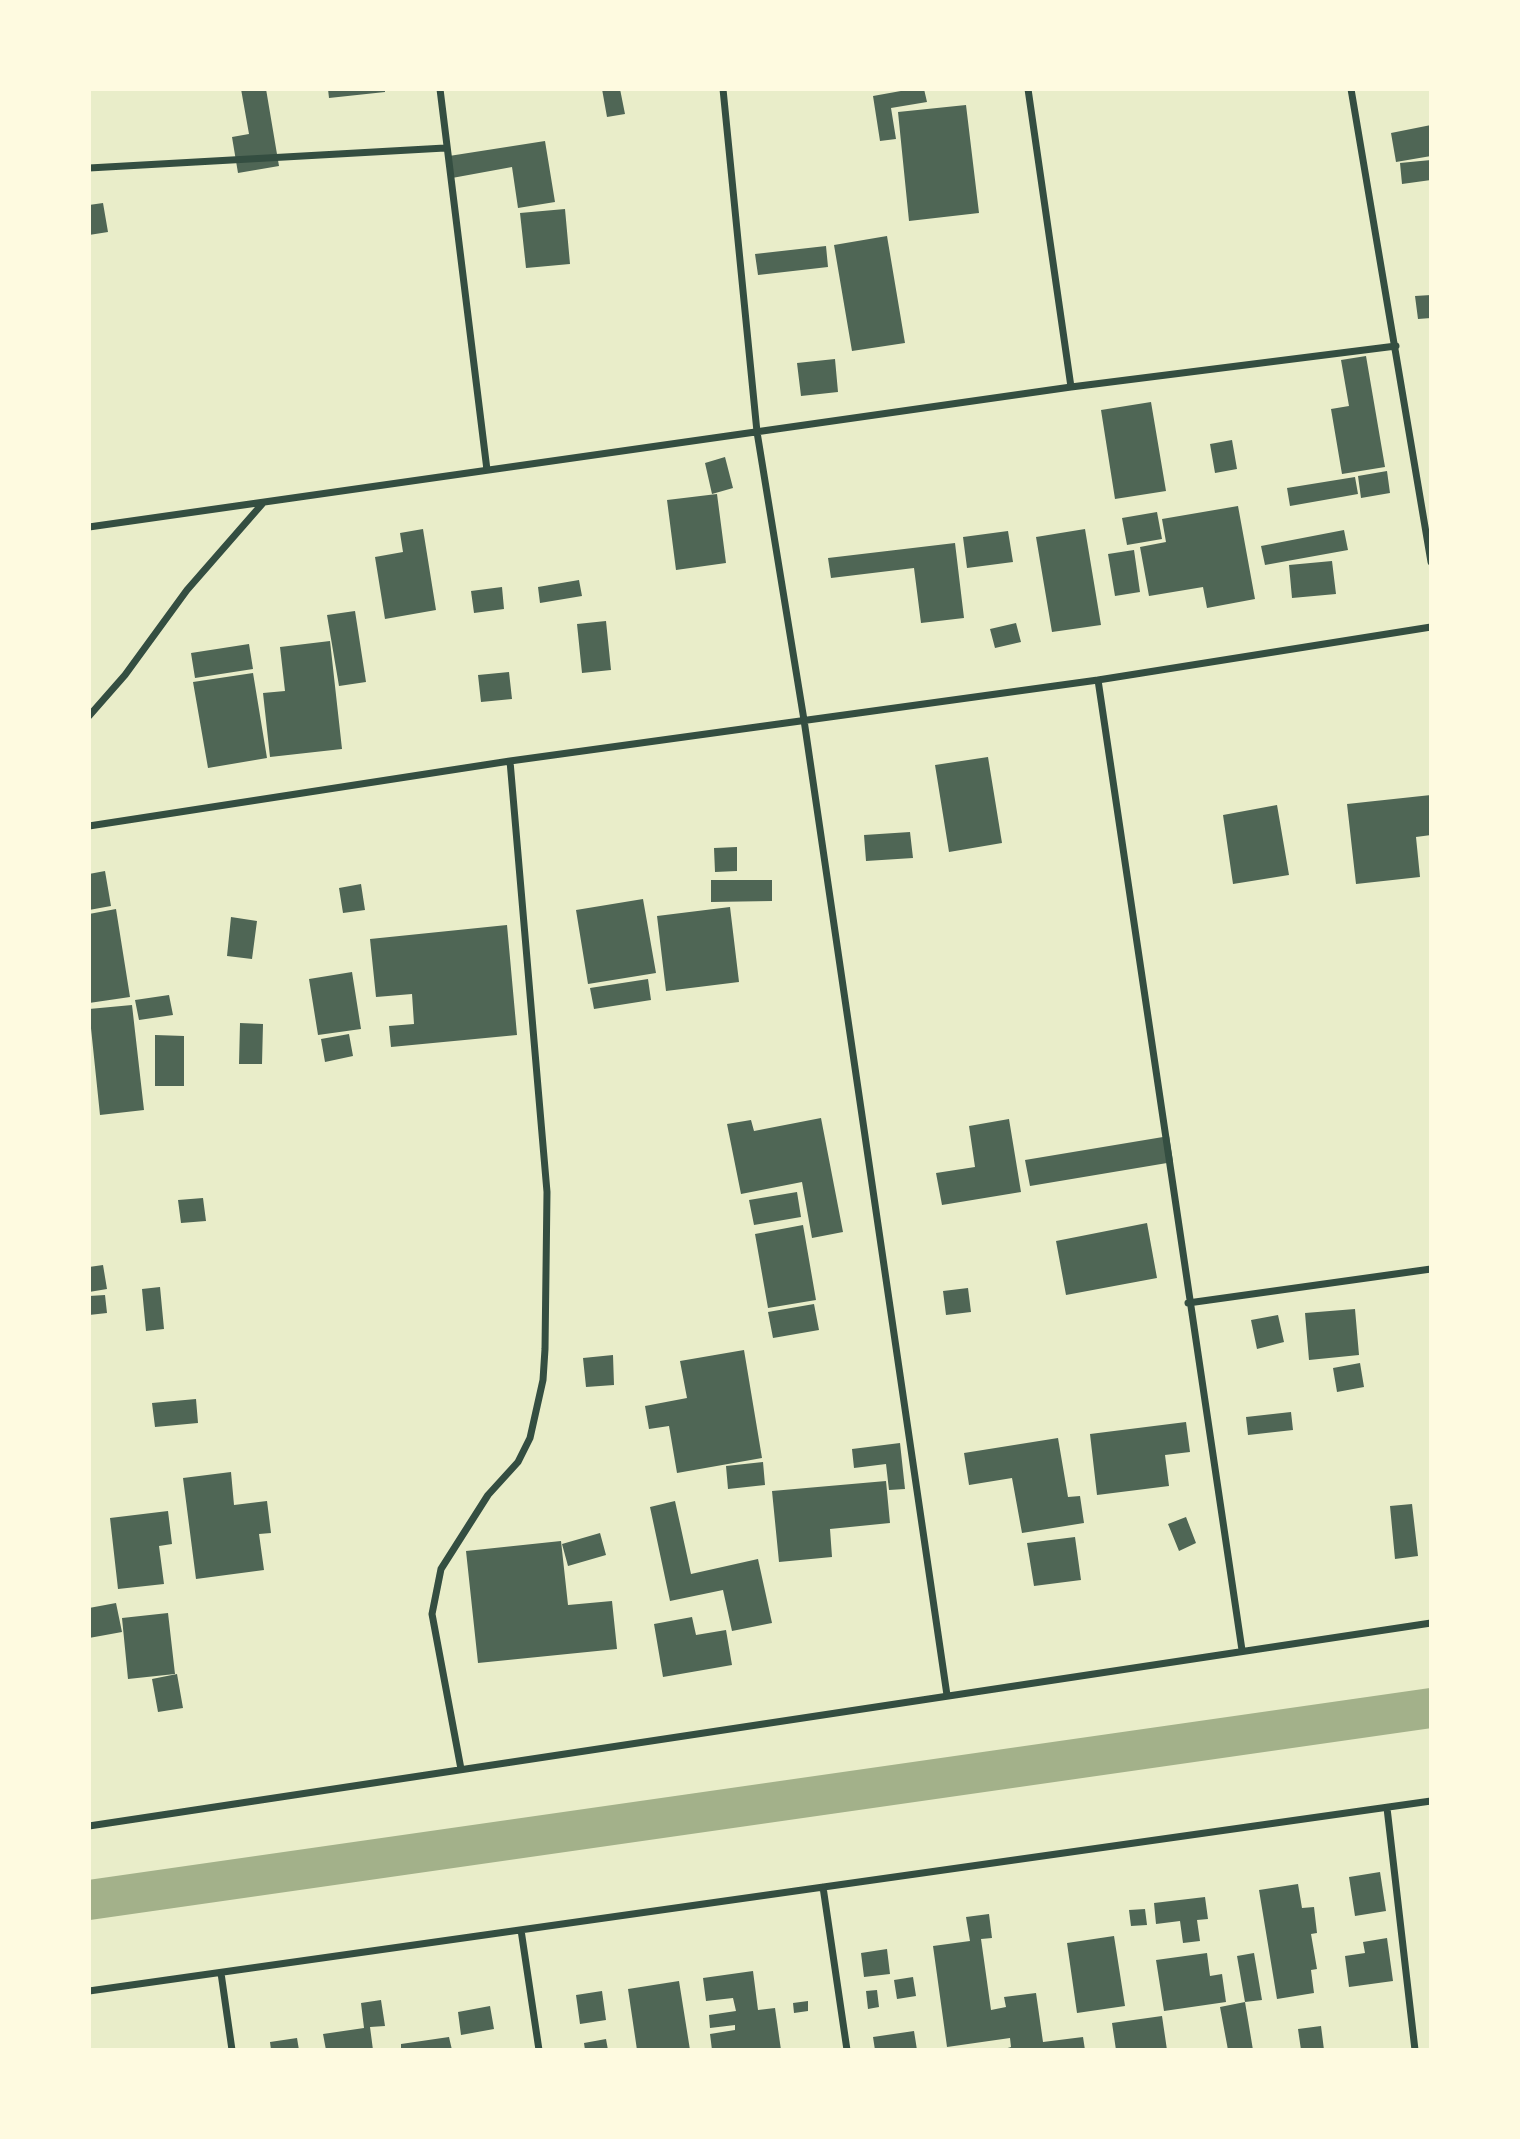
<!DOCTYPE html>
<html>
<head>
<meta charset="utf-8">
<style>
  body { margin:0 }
  #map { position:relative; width:1520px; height:2139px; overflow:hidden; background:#e9edc9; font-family:"Source Sans 3",sans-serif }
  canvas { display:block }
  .frame { position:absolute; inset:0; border:91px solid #fefae0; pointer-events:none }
</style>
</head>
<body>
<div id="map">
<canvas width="1520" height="2139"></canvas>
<div class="frame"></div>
</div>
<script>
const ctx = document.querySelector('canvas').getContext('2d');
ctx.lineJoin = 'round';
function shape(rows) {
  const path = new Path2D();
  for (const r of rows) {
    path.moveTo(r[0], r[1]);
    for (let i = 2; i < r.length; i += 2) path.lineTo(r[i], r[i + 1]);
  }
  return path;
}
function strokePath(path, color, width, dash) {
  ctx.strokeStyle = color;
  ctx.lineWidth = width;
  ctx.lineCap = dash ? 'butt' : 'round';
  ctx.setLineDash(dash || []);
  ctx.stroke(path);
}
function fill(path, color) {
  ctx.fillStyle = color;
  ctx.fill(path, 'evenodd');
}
strokePath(shape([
  [89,1900,1431,1708]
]), '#a3b18a', 40);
fill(shape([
  [241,89,266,89,279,166,238,173,232,137,249,134],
  [328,89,385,89,385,92,329,98],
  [602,89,620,89,625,114,607,117],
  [912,89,924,89,927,102,891,108,896,139,880,141,873,96],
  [966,105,979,213,909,221,898,112],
  [1431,125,1431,156,1396,162,1391,133],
  [545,141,555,202,518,208,512,167,452,178,449,156],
  [1431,160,1431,180,1402,184,1400,163],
  [103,203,108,232,89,235,89,205],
  [565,209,570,264,526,268,520,213],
  [887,236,905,343,852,351,834,245],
  [826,246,828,267,758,275,755,254],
  [1431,295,1431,318,1418,319,1415,296],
  [1366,356,1385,467,1342,474,1331,409,1349,406,1341,360],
  [835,359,838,392,801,396,797,363],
  [1151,402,1166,491,1115,499,1101,410],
  [1232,440,1237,469,1215,473,1210,444],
  [725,457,733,488,712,494,705,463],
  [1387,471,1390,493,1361,498,1358,476],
  [1355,477,1358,494,1290,506,1287,488],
  [717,494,726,563,676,570,667,500],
  [1238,506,1255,599,1207,608,1203,587,1149,596,1140,547,1166,542,1162,519],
  [1157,512,1162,539,1127,545,1122,518],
  [423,529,436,610,385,619,375,557,403,552,400,533],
  [1085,529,1101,625,1052,632,1036,537],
  [1344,530,1348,550,1265,565,1261,546],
  [1008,531,1013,562,967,568,963,537],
  [955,543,964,618,921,623,914,568,831,578,828,558],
  [1134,550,1140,592,1115,596,1108,554],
  [1332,561,1336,594,1292,598,1289,565],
  [579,580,582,596,540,603,538,587],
  [502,587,504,609,474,613,471,591],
  [355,611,366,682,339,686,327,615],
  [606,621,611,670,582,673,577,624],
  [1016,623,1021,642,995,648,990,629],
  [330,641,342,749,270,757,263,693,285,691,280,647],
  [249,644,253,669,195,678,191,653],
  [509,672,512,699,481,702,478,675],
  [253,673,267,758,208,768,193,682],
  [988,757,1002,843,949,852,935,765],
  [1431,795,1431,835,1416,837,1420,877,1356,884,1347,804],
  [1277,805,1289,875,1233,884,1223,815],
  [910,832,913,858,866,861,864,835],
  [737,847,737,871,715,872,714,848],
  [105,871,111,906,89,910,89,874],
  [711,880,772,880,772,901,711,902],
  [361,884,365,910,343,913,339,888],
  [643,899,656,973,588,984,576,910],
  [730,907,739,982,666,991,657,916],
  [116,909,130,997,89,1003,89,914],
  [231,917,257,921,252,959,227,956],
  [507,925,517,1035,391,1047,389,1026,414,1024,412,994,376,997,370,939],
  [352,972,361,1029,318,1035,309,979],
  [648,979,651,1000,594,1009,590,988],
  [169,995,173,1015,139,1020,135,1000],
  [132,1005,144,1110,100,1115,89,1009],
  [240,1023,263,1024,262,1064,239,1064],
  [349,1034,353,1056,325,1062,321,1039],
  [155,1035,184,1036,184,1086,155,1086],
  [821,1118,843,1232,812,1238,802,1182,741,1194,727,1124,751,1120,754,1131],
  [1009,1119,1021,1192,942,1205,936,1173,975,1167,969,1126],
  [1169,1136,1173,1162,1030,1186,1025,1160],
  [797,1192,801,1217,754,1225,749,1200],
  [203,1198,206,1221,181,1223,178,1200],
  [1147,1223,1157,1278,1066,1295,1056,1241],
  [803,1225,816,1300,768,1308,755,1234],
  [103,1265,107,1289,89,1292,89,1267],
  [160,1287,164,1329,146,1331,142,1289],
  [968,1288,971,1312,946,1315,943,1291],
  [105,1295,107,1313,89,1315,89,1296],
  [814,1304,819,1330,773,1338,768,1312],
  [1355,1309,1359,1355,1309,1360,1305,1313],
  [1278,1315,1284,1342,1257,1349,1251,1320],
  [744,1350,762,1458,677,1473,669,1426,649,1429,645,1406,687,1398,680,1361],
  [613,1355,614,1385,586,1387,583,1358],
  [1360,1363,1364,1387,1337,1392,1333,1368],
  [196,1399,198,1423,155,1427,152,1403],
  [1291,1412,1293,1430,1248,1435,1246,1417],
  [1186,1422,1190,1452,1165,1455,1169,1486,1097,1495,1090,1434],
  [1058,1438,1068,1497,1080,1496,1084,1523,1022,1533,1012,1478,969,1485,964,1453],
  [900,1443,905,1489,889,1490,886,1464,854,1468,852,1449],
  [763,1462,765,1485,728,1489,726,1466],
  [231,1472,234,1505,267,1501,271,1533,259,1534,264,1570,196,1579,183,1478],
  [886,1481,890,1523,830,1529,832,1557,779,1562,772,1491],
  [675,1501,691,1574,758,1559,772,1623,732,1631,723,1590,670,1601,650,1507],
  [1412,1504,1418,1556,1395,1559,1390,1506],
  [168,1511,172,1544,159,1546,164,1584,118,1589,110,1518],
  [1186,1517,1196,1543,1179,1551,1168,1524],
  [600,1533,606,1555,568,1566,562,1544],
  [1075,1537,1081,1580,1034,1586,1027,1543],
  [561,1541,568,1605,612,1601,617,1649,478,1663,466,1551],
  [116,1603,122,1632,89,1638,89,1608],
  [168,1613,175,1674,128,1679,122,1618],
  [692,1617,696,1635,726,1630,732,1665,663,1677,654,1624],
  [177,1674,183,1708,158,1712,152,1679],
  [1380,1872,1386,1911,1355,1916,1349,1877],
  [1298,1884,1302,1908,1314,1907,1317,1933,1311,1934,1317,1969,1311,1970,1314,1993,1277,1999,1259,1890],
  [1205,1897,1208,1919,1197,1920,1200,1941,1183,1943,1180,1921,1156,1924,1154,1903],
  [1145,1909,1147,1925,1131,1926,1129,1910],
  [989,1914,992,1938,981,1939,991,2010,1006,2007,1004,1997,1036,1993,1043,2042,1083,2037,1085,2050,1001,2050,1011,2047,1010,2038,947,2047,933,1946,970,1941,966,1917],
  [1114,1936,1125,2006,1077,2013,1067,1943],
  [1387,1938,1393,1981,1349,1987,1345,1956,1365,1953,1363,1942],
  [887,1949,890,1974,864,1977,861,1953],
  [1207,1953,1210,1976,1222,1974,1226,2002,1164,2011,1156,1960],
  [1254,1953,1262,2000,1245,2002,1237,1956],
  [753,1971,758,2010,775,2008,781,2050,712,2050,710,2034,735,2030,735,2025,710,2028,709,2015,736,2011,733,1998,706,2001,703,1978],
  [913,1977,916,1996,897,1999,894,1980],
  [679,1981,690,2050,637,2050,628,1989],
  [877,1990,879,2007,868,2009,866,1991],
  [602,1991,606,2020,580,2024,576,1995],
  [381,2000,385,2026,370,2027,373,2050,326,2050,323,2034,364,2028,361,2003],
  [808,2001,808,2011,794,2013,793,2003],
  [1245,2002,1253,2050,1228,2050,1220,2007],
  [490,2006,494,2029,461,2035,458,2012],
  [1162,2016,1167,2050,1116,2050,1112,2023],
  [1321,2026,1324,2050,1301,2050,1298,2029],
  [914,2031,917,2050,875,2050,873,2037],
  [449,2037,452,2050,401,2050,401,2044],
  [297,2038,299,2050,271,2050,270,2042],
  [606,2039,608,2050,585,2050,584,2043]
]), '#4f6655');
strokePath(shape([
  [440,89,487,470],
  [723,89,757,432,804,720,947,1695],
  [1028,89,1071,387],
  [1351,89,1431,562],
  [89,168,445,148],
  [89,527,1071,387,1396,346],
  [1098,680,1242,1650],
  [89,716,125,675,187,590,263,503],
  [89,826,510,761,1098,680,1431,627],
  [1188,1303,1431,1269],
  [461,1769,432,1614,441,1569,488,1495,518,1462,530,1438,543,1380,545,1349,547,1192,510,761],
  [1387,1808,1415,2050],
  [89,1826,1431,1623],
  [823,1887,847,2050],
  [521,1930,539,2050],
  [221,1973,232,2050],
  [89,1991,1431,1801]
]), '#344e41', 7);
</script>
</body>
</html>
